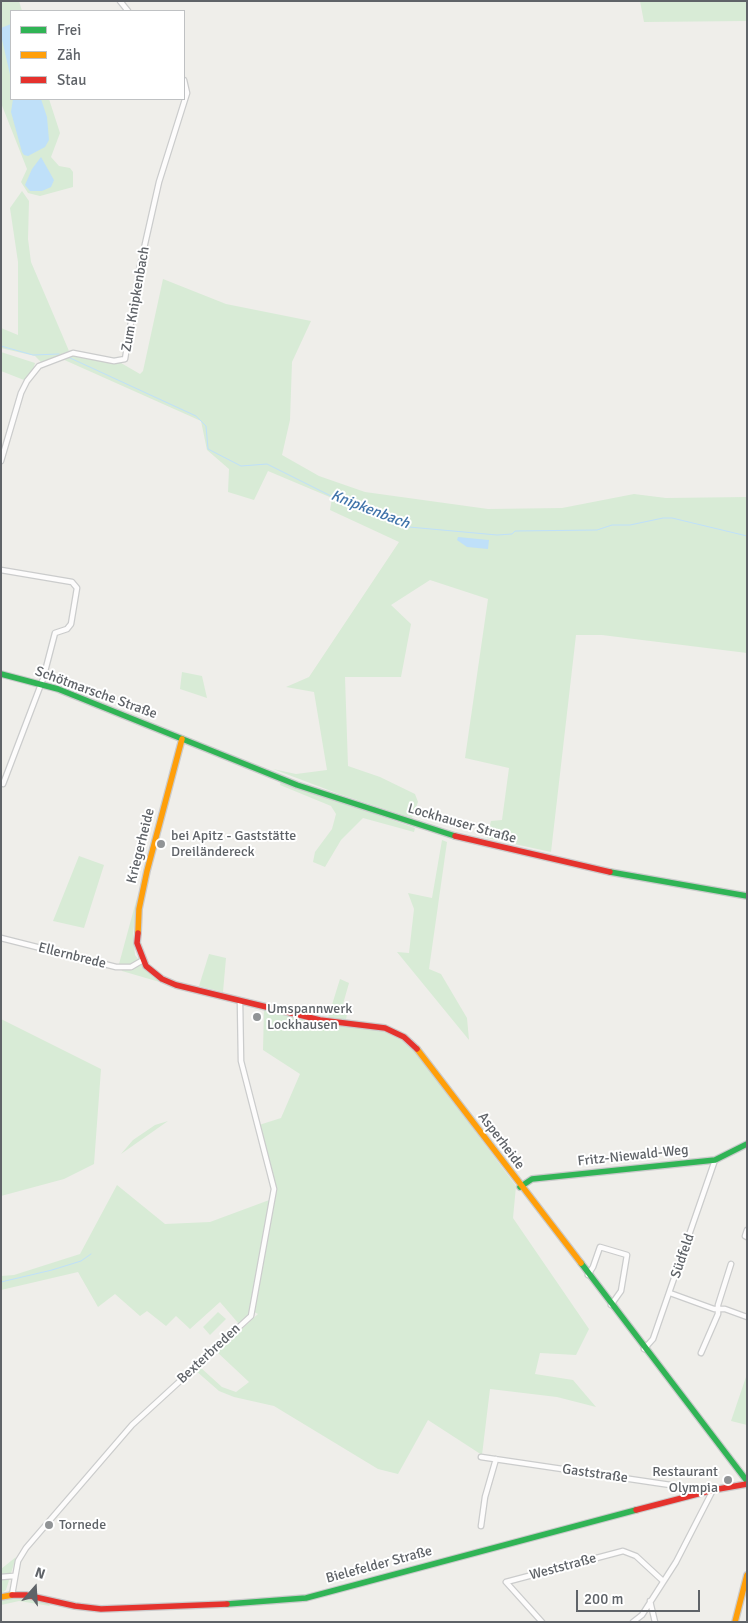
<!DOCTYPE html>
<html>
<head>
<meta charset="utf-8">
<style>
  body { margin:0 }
  #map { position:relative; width:748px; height:1623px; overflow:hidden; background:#efeeea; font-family:Signika,sans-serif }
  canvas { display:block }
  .frame { position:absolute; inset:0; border:2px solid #5f6368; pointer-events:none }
  .legend { position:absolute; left:10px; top:10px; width:175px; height:90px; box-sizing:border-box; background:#fff; border:1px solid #bfc1c3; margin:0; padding:6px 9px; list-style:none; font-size:15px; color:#5f6368 }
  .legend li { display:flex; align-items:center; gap:10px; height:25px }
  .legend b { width:25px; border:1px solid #bfc1c3 }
  .north { position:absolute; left:10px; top:1563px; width:50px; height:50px; -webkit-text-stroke:4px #fff; paint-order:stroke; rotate:19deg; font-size:14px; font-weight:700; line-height:20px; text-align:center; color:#5f6368 }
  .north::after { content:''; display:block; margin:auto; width:18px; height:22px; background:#5f6368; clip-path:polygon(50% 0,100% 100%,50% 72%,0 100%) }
  .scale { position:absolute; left:576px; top:1590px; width:124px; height:22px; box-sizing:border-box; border:2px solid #5f6368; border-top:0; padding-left:6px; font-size:15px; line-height:18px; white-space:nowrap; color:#5f6368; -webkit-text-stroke:4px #fff; paint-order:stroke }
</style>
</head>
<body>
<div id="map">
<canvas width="748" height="1623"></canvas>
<div class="frame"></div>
<ul class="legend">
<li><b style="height:6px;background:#30b455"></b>Frei</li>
<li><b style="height:6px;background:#ff9f0a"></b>Zäh</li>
<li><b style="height:6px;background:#e5322d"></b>Stau</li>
</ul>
<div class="north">N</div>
<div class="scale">200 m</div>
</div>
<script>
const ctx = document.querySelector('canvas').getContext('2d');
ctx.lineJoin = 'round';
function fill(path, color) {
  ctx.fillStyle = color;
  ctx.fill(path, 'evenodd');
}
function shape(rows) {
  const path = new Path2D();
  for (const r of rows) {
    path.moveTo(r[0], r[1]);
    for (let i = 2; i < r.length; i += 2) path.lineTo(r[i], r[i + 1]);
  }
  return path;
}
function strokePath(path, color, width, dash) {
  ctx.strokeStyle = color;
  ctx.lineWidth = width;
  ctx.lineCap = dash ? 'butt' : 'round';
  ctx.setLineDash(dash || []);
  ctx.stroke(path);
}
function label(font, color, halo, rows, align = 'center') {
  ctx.font = font + ' Signika,sans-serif';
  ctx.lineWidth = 4;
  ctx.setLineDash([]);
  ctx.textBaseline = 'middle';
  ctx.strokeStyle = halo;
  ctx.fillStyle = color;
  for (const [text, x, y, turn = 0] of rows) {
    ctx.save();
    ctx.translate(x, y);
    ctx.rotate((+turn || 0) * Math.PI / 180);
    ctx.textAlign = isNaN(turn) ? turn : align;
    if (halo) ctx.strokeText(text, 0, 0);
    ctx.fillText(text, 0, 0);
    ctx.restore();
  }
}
fill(shape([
  [1,1,19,1,22,11,11,11,11,99,49,99,60,133,51,157,59,166,70,168,73,172,73,187,40,196,28,193,21,182,27,169,1,103],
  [640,1,747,1,747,21,644,22],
  [22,191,29,201,28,239,31,262,69,351,42,363,35,356,1,348,1,328,18,335,18,262,10,208],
  [163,279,226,304,311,321,292,362,290,420,282,455,319,476,365,492,488,509,562,508,634,494,666,498,747,497,747,653,602,635,576,635,551,852,487,838,491,821,502,820,509,768,465,758,488,599,430,580,391,605,411,624,401,677,345,677,348,766,380,777,415,794,418,802,412,818,339,794,273,769,296,774,327,770,314,692,286,687,309,677,399,542,330,510,332,498,268,471,254,500,228,492,229,469,207,450,201,421,60,358,73,354,121,363,140,374,143,371],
  [1,352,35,363,33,370,24,380,1,371],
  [182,672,202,676,207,698,180,689],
  [281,781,415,828,414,832,363,818,341,840,325,867,313,862,315,852,332,829,336,814,331,806,280,785],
  [442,840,447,842,429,969,441,974,467,1018,469,1040,397,952,409,953,414,909,408,893,432,898],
  [79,856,104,865,84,928,53,921],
  [138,894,133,934,135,955,144,967,163,983,122,971,119,964],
  [209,954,226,958,223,992,199,986],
  [340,979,349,983,343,1004,347,1014,345,1025,370,1027,390,1032,404,1039,413,1048,516,1186,513,1218,589,1329,576,1355,540,1353,535,1374,573,1380,596,1407,557,1397,490,1389,482,1455,428,1420,398,1474,378,1469,274,1406,234,1397,219,1391,195,1370,200,1367,222,1387,236,1392,249,1382,217,1352,258,1314,254,1312,276,1190,259,1125,281,1118,300,1074,263,1050,264,1009,326,1024],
  [1,1019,101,1069,94,1164,64,1179,1,1196],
  [168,1121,121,1154,133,1140,155,1125],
  [117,1185,165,1224,210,1222,272,1199,249,1314,239,1324,220,1302,190,1329,176,1316,166,1326,147,1311,140,1316,115,1294,98,1307,78,1272,1,1290,1,1276,14,1275,80,1254],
  [218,1312,226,1319,210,1335,203,1327],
  [747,1374,747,1425,731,1421],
  [16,1557,6,1590,1,1594,1,1569],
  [20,1598,33,1599,48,1603,50,1606,19,1601,1,1605,1,1600]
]), '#d8ebd6');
fill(shape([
  [11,24,11,79,1,35,1,28],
  [13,99,41,99,47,117,49,140,45,147,28,156,24,155,22,152,11,112],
  [41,157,54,180,51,187,42,191,30,191,25,185,32,169],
  [458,537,489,540,488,549,467,547,457,540]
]), '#bfe0f9');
strokePath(shape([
  [1,346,33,355,59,354],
  [68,357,196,416,206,426,208,449,241,466,267,464,333,497,409,527,497,535,512,534,515,531,597,530,612,525,630,525,663,518,672,518,747,536],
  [1,1282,52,1270,81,1261,91,1254]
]), '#bfe0f9', 1);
const street = shape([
  [120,1,128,11],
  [1,461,21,393,27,381,39,366,73,353,114,361,125,359,140,266,159,182,187,93,184,80],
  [1,570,72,582,77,588,71,624,67,629,55,633,43,679,3,784],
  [1,938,116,967,131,967,143,960],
  [747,1230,745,1236,747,1237],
  [588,1275,593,1267,600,1247,627,1255,621,1291,611,1305],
  [670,1293,714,1309,725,1309,747,1317],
  [644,1349,653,1339,715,1160],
  [701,1353,718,1314,718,1305,731,1264],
  [481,1457,684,1487,689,1496],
  [481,1526,485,1497,496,1459],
  [1,1577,13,1576],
  [12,1595,18,1561,26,1548,132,1425,251,1316,274,1189,241,1061,240,1001],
  [650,1601,655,1622],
  [542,1622,506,1582,623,1551,636,1556,663,1581],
  [633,1622,642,1615,676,1562,713,1490]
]);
const fast = shape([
  [1,674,58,689,297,785,455,836],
  [610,872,747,896],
  [520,1187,532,1179,715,1160,747,1144],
  [581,1263,747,1481],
  [227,1604,306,1598,636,1510]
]);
const slow = shape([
  [138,933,139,909,147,871,182,739],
  [417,1049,581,1263],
  [1,1597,12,1595],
  [735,1622,747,1575]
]);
const jam = shape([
  [455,836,610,872],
  [138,933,137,943,146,966,162,979,176,985,320,1020,385,1028,404,1037,417,1049],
  [636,1510,713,1490,747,1484],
  [12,1595,26,1595,75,1606,101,1609,227,1604]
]);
strokePath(street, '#cbcccc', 7);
strokePath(fast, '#cacacb', 8);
strokePath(slow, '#cacacb', 8);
strokePath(jam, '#cacacb', 8);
strokePath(street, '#fdfcfc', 4.5);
strokePath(fast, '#30b455', 5.5);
strokePath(slow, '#ff9f0a', 5.5);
strokePath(jam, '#e5322d', 5.5);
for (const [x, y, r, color] of [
  [161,844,5,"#919496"],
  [257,1017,5,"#919496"],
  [728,1480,5,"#919496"],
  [49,1525,5,"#919496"]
]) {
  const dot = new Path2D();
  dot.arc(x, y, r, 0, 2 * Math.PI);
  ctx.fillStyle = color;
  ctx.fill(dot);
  strokePath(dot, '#fff', 2);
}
label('14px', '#5f6368', '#fff', [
  ["Zum Knipkenbach",136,299,-80],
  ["Schötmarsche Straße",96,693,20],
  ["Lockhauser Straße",462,824,16],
  ["Kriegerheide",141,846,-76],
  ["Ellernbrede",72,956,14],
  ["Asperheide",501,1141,53],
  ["Fritz-Niewald-Weg",633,1156,-6],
  ["Südfeld",683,1256,-71],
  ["Bexterbreden",209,1354,-43],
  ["Gaststraße",595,1474,8],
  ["Bielefelder Straße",379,1565,-15],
  ["Weststraße",563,1567,-15]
]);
label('14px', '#5f6368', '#fff', [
  ["bei Apitz - Gaststätte",171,836],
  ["Dreiländereck",171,852],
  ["Umspannwerk",267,1009],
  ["Lockhausen",267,1025],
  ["Restaurant",718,1472,"right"],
  ["Olympia",718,1488,"right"],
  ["Tornede",59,1525]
], 'left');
label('italic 15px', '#4174aa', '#fff', [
  ["Knipkenbach",370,510,21]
]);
</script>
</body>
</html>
